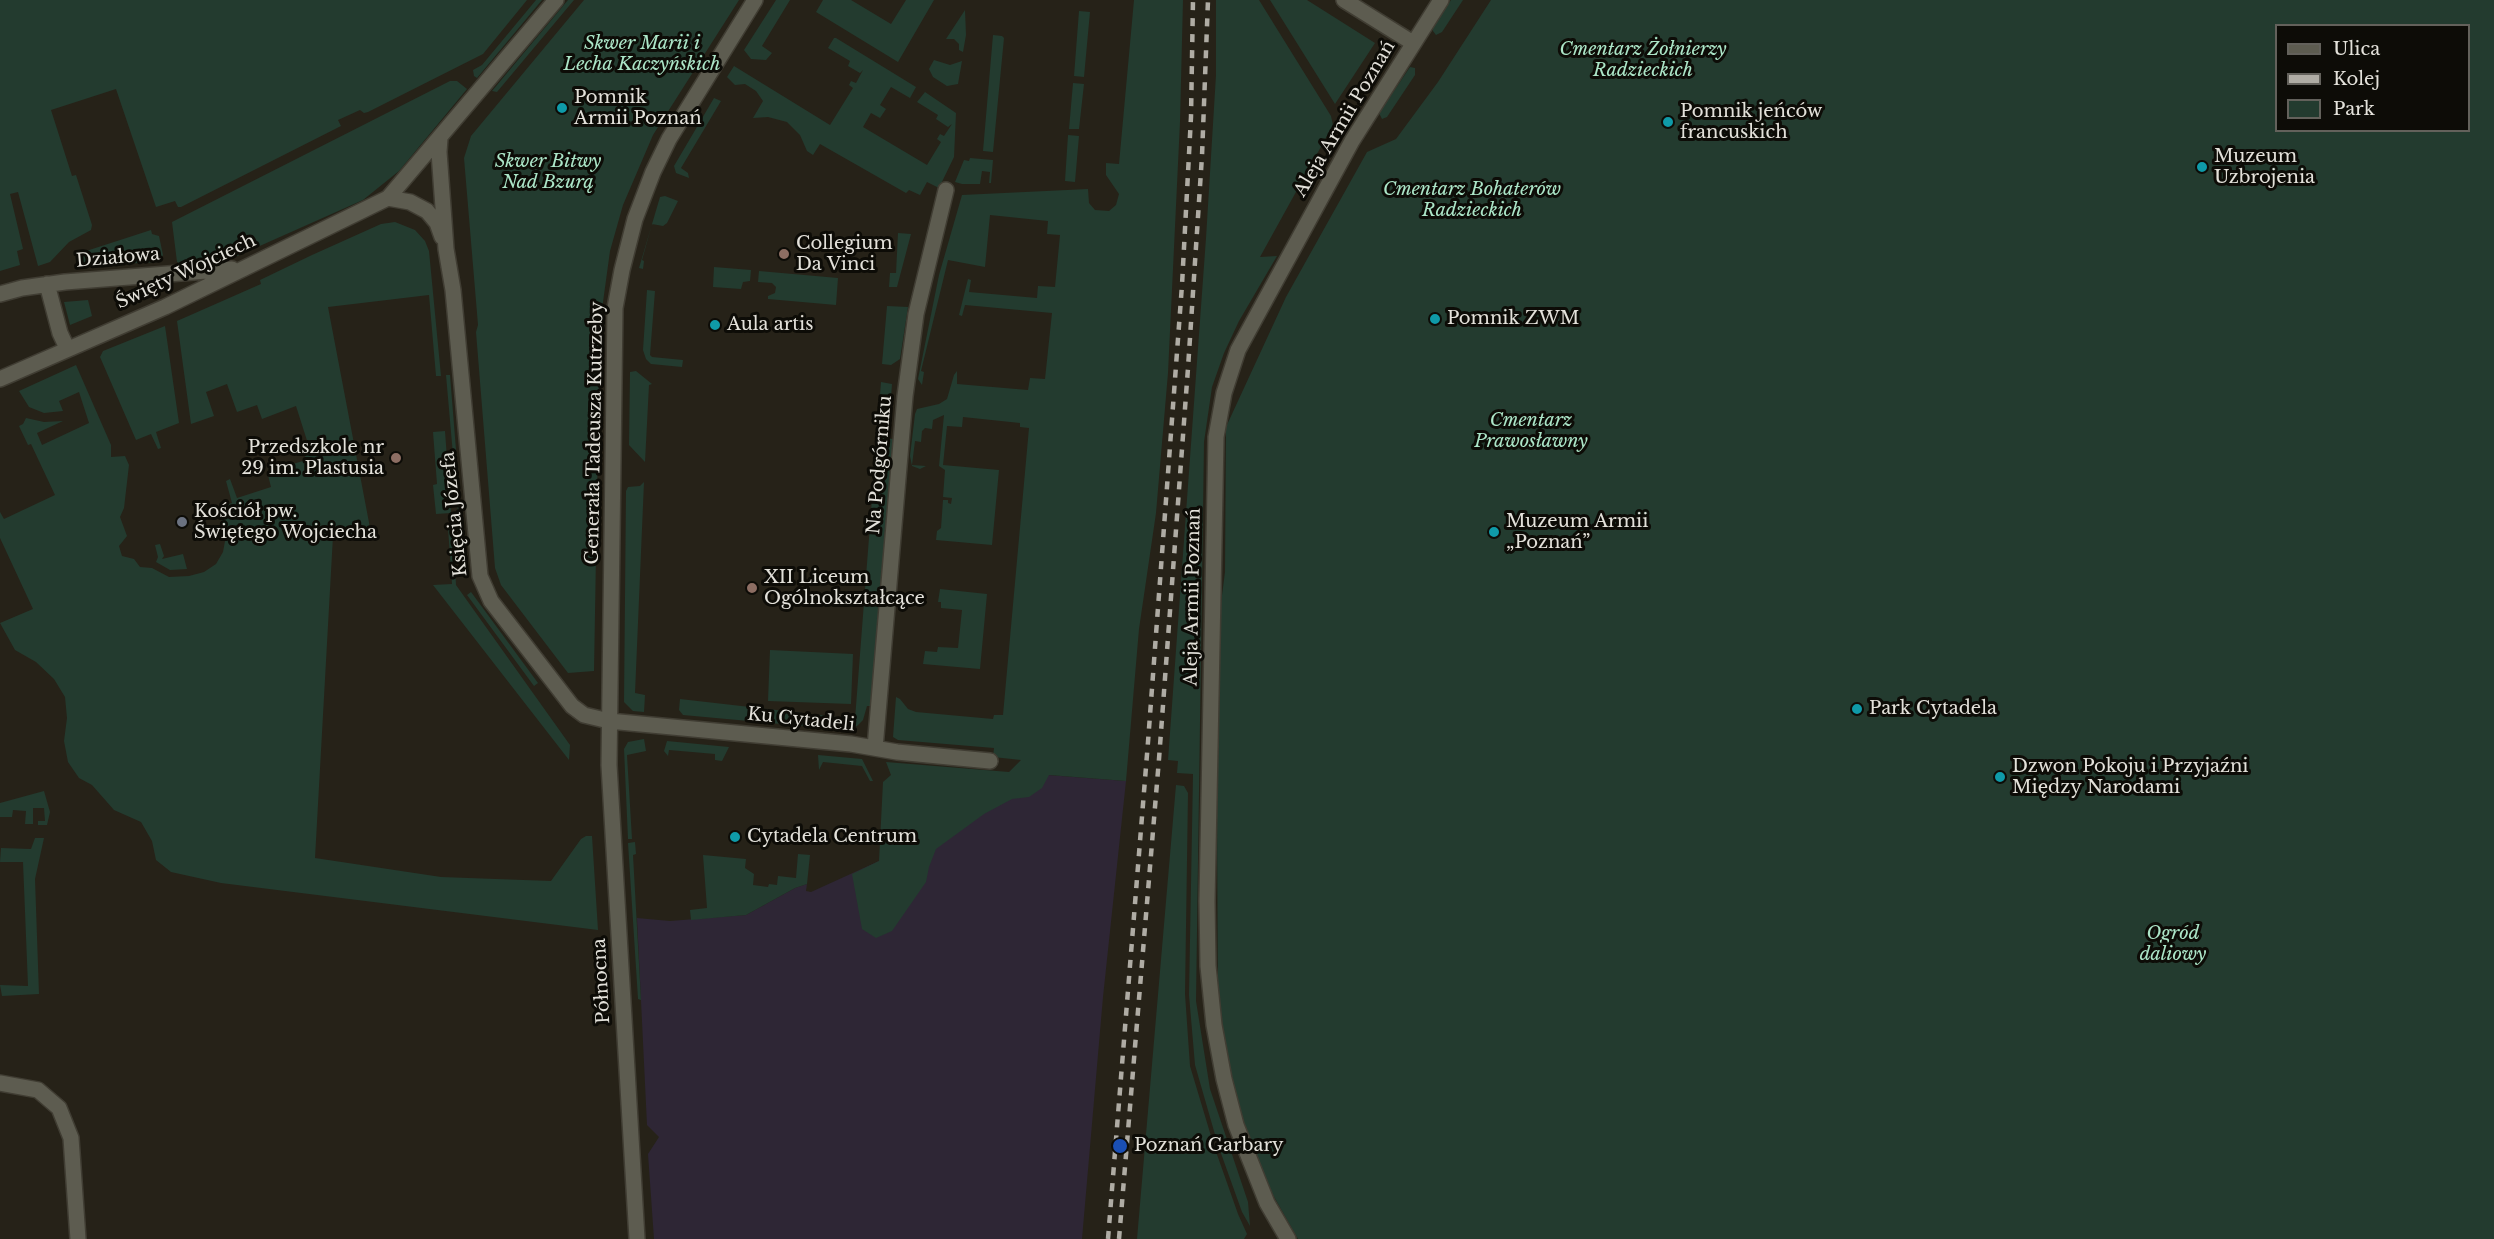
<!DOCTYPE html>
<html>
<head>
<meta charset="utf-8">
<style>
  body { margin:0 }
  #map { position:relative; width:2494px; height:1239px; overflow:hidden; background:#262218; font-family:"Libre Baskerville",serif }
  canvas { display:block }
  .legend { position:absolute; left:2275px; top:24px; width:195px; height:108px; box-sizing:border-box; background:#0d0c07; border:2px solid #63615b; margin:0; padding:8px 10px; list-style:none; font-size:18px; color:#e3e1da }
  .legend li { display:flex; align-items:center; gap:12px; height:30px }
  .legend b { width:30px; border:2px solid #63615b }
</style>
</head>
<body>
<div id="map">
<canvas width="2494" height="1239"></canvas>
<ul class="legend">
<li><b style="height:8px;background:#5d5c50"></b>Ulica</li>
<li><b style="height:8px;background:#afaca4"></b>Kolej</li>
<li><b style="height:16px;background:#233b2f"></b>Park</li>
</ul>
</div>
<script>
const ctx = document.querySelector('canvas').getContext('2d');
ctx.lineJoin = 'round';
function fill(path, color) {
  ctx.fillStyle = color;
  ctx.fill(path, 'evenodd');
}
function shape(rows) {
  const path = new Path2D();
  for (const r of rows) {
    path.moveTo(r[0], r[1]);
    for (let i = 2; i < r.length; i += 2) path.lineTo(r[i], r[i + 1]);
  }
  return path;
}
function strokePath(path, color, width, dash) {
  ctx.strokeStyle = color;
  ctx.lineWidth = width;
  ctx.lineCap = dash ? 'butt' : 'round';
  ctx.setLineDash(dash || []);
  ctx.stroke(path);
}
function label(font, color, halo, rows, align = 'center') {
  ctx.font = font + ' "Libre Baskerville",serif';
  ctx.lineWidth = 6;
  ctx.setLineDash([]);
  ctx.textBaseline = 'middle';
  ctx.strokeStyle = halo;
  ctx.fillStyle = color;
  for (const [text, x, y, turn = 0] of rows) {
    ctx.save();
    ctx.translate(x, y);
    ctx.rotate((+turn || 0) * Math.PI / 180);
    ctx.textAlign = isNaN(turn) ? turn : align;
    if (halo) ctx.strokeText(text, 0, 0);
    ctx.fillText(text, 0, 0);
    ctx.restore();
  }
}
fill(shape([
  [1009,772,1126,781,1103,997,1082,1239,654,1239,648,1154,659,1137,647,1125,637,918,670,921,746,915,795,888,807,884,806,891,811,892,879,861]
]), '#2e2635');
fill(shape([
  [0,0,527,0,483,54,368,112,364,113,360,110,338,120,341,126,181,207,178,207,175,201,156,207,116,89,51,110,72,176,76,175,92,225,91,230,69,242,50,262,38,266,18,192,10,194,23,249,17,251,20,265,0,271],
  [536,0,542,0,477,78,474,76,473,70,482,65],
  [568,0,574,0,497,92,492,91],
  [584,0,739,0,653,135,623,205,610,251,600,324,594,671,568,673,501,585,495,568,476,332,478,325,464,158,471,136],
  [776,0,790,0,762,46,772,53,766,60,751,59,744,50],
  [823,0,851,0,891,24,906,0,934,0,898,62,816,12],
  [1134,0,1183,0,1180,122,1168,373,1156,513,1139,629,1126,781,1049,775,1042,788,1029,797,1012,799,984,814,936,849,929,867,926,882,892,931,876,938,862,929,852,874,879,861,883,782,891,775,886,762,1009,772,1021,760,993,757,994,748,898,740,893,737,896,697,900,699,908,709,916,712,993,719,994,715,1003,715,1029,428,1020,427,1020,423,963,417,962,427,947,426,943,465,999,470,992,545,936,540,937,531,941,528,943,500,948,500,948,503,951,504,952,498,943,497,945,470,939,466,944,415,933,420,932,429,925,428,922,431,921,442,915,441,912,465,926,466,920,469,912,466,910,456,915,414,917,409,939,404,947,399,954,375,957,371,957,384,1028,390,1030,378,1045,379,1052,313,965,305,962,316,959,315,968,279,971,280,969,292,1037,298,1038,286,1055,287,1060,235,1047,234,1048,221,990,215,985,267,948,260,921,371,924,372,922,385,918,379,939,275,962,195,1088,189,1089,203,1095,210,1109,211,1116,205,1119,194,1106,175,1106,163,1119,164],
  [1216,0,1259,0,1331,116,1333,125,1260,257,1277,256,1239,321,1224,353,1212,387,1204,442,1196,1001,1210,1089,1248,1202,1250,1226,1242,1212,1218,1145,1195,1065,1189,995,1193,774,1177,773,1178,761,1168,760,1206,238,1216,75],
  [1270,0,1307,0,1375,43,1335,104],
  [1451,0,1463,0,1442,32,1436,35,1433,31,1433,28],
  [1491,0,2494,0,2494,1239,1298,1239,1273,1195,1245,1130,1231,1085,1218,1003,1217,815,1221,603,1225,572,1226,427,1286,297,1367,152,1396,139,1438,82],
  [2276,26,2468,26,2468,130,2276,130],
  [965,10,966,35,963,52,959,50,959,44,954,39,946,39],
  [1079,11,1090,12,1084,77,1074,76],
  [993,35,1002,36,1004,38,993,152,983,151],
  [834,38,836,38,916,87,910,98,891,87,880,105,886,109,880,118,871,113,863,127,927,165,941,142,937,139,940,134,944,136,952,124,948,127,936,119,938,115,917,102,925,92,956,113,954,157,939,188,927,182,920,195,909,190,906,193,820,144,813,155,807,151,800,135,787,122,768,117,753,118,763,101,756,91,745,84,735,85,727,77,734,66,830,125,853,88,849,85,851,81,856,83,863,70,860,73,848,66,850,61,828,48],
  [934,60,950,65,962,61,958,84,947,86,933,77,929,69],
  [1410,67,1415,68,1415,75,1387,117,1382,119,1379,113],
  [450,81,457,81,467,89,399,171,363,200,226,261,205,266,185,266,177,262,172,222],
  [1073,83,1084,84,1079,129,1069,129],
  [714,98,721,101,681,168,688,173,689,178,676,173,674,166],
  [1068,135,1079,136,1075,182,1065,181],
  [970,158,993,160,991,183,989,183,990,172,982,171,980,184,962,184,955,182,964,160,969,161],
  [665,196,678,201,667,223,663,226,652,224,642,260,644,261,643,269,639,268,660,197],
  [395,222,415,230,425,241,429,251,441,376,436,376,429,295,328,307,371,533,333,536,315,858,441,877,551,881,581,839,586,836,592,836,598,930,221,883,171,872,156,860,152,841,141,822,114,810,92,785,79,778,68,762,64,741,67,718,65,697,54,679,36,662,15,650,0,623,33,609,0,538,0,512,4,519,55,495,31,444,28,445,19,426,23,424,26,418,44,422,63,421,37,433,42,445,89,423,79,392,59,401,63,411,44,413,29,407,19,391,76,365,111,445,111,457,125,456,129,465,124,508,120,517,127,536,119,546,122,556,134,559,140,567,152,568,169,577,189,576,204,572,216,564,223,552,225,541,224,528,218,508,232,503,226,481,230,479,237,498,271,487,268,475,270,474,270,471,306,460,304,452,310,450,296,406,262,419,257,405,237,412,227,384,206,392,214,416,191,424,177,321,261,284,260,280,312,255,381,224],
  [151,230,152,234,159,236,163,255,159,262,79,266,77,263,78,259,82,258,80,253],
  [898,233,911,234,897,287,889,287,890,273,896,273],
  [714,267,751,270,750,281,743,282,741,289,713,287],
  [759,271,838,278,836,305,768,299,768,296,775,293,776,287,772,283,758,282],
  [647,290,655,291,650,355,652,357,683,360,682,367,651,364,646,359,643,350],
  [88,300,92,316,70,325,64,302],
  [887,306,908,307,900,359,891,365,882,364],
  [165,326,179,423,156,432,161,448,158,449,151,434,136,440,100,357,103,351],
  [636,371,652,384,649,385,645,462,629,445,630,372],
  [446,375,450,375,461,512,458,512],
  [881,382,892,384,889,426,887,426,885,438,893,439,872,706,867,706,863,720,857,726,847,730,683,715,679,710,680,699,855,719],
  [445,431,451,513,436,514,433,485,437,484,433,432],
  [644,482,635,693,645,695,644,712,633,711,624,702,626,491,628,487,640,486],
  [453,527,456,585,570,745,569,760,433,585,452,584,448,528],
  [160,544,164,556,162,559,183,554,187,569,170,570,156,562,158,557,155,545],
  [940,589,987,594,980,669,923,664,925,651,937,652,938,647,958,648,962,610,941,608,941,602,938,602],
  [471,592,538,683,534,686,467,595],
  [770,650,853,654,851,704,768,701],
  [644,739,646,751,627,755,632,839,628,839,624,749,628,742],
  [667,741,729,747,722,761,715,760,715,754,669,750,668,756,664,751],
  [818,755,862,759,873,781,870,781,862,766,823,762,819,770],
  [1176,785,1184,786,1188,793,1185,994,1190,1066,1214,1146,1238,1214,1247,1234,1244,1239,1137,1239],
  [44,791,50,812,47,825,38,825,38,821,45,821,44,808,33,808,33,824,25,824,26,811,13,810,12,817,0,817,0,803],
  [35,838,44,838,35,879,39,994,2,996,0,985,28,986,23,862,0,862,1,848,31,849],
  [635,842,636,854,633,855,641,1000,638,999,628,843],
  [798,854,810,855,807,884,795,888,746,915,691,920,690,910,707,908,703,855,746,859,745,868,754,874,753,885,768,887,769,884,777,885,778,876,796,878]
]), '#233b2f');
const minor = shape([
  [1344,0,1413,43],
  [440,138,439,152,446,249,453,290,480,576,491,601,572,706,584,715,609,721,851,744,897,752,990,761],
  [388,198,410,202,427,211,437,223,442,237],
  [47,284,60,333,67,348],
  [0,294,22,288,65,282,232,269],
  [0,379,165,307,388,198,556,0],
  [875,748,905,396,916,314,946,190],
  [0,1083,38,1090,59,1108,71,1138,78,1239],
  [637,1239,609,765,615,308,622,270,635,219,653,172,669,139,755,0],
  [1288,1239,1267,1203,1236,1125,1224,1079,1214,1025,1208,966,1207,901,1216,437,1224,393,1238,350,1352,141,1441,0]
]);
strokePath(minor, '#403d33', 18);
strokePath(minor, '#5d5c50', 15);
strokePath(shape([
  [1108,1239,1148,742,1182,285,1191,117,1193,0],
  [1119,1239,1159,759,1188,368,1202,156,1208,0]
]), '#afaca4', 4.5, [8, 8]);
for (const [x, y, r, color] of [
  [562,108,6,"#0f9aa8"],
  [1668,122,6,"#0f9aa8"],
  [2202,167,6,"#0f9aa8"],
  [784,254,6,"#8d6e63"],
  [1435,319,6,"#0f9aa8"],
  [715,325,6,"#0f9aa8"],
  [396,458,6,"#8d6e63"],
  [182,522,6,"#6b7280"],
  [1494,532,6,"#0f9aa8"],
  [752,588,6,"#8d6e63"],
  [1857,709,6,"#0f9aa8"],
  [2000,777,6,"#0f9aa8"],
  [735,837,6,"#0f9aa8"],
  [1120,1146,8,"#1a4fb4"]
]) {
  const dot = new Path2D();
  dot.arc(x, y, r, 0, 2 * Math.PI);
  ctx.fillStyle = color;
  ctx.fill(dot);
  strokePath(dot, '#0d0c07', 2);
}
label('italic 18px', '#ace6c8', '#0d0c07', [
  ["Skwer Marii i",642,44],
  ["Lecha Kaczyńskich",642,65],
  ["Cmentarz Żołnierzy",1643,50],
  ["Radzieckich",1643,71],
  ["Skwer Bitwy",548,162],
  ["Nad Bzurą",548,183],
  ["Cmentarz Bohaterów",1472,190],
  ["Radzieckich",1472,211],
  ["Cmentarz",1531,421],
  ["Prawosławny",1531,442],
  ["Ogród",2173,934],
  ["daliowy",2173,955]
]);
label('18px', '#e3e1da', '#0d0c07', [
  ["Pomnik",574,98],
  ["Armii Poznań",574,119],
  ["Pomnik jeńców",1680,112],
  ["francuskich",1680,133],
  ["Muzeum",2214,157],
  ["Uzbrojenia",2214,178],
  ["Collegium",796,244],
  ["Da Vinci",796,265],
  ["Pomnik ZWM",1447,319],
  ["Aula artis",727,325],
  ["Przedszkole nr",384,448,"right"],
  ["29 im. Plastusia",384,469,"right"],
  ["Kościół pw.",194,512],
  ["Świętego Wojciecha",194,533],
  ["Muzeum Armii",1506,522],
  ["„Poznań”",1506,543],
  ["XII Liceum",764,578],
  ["Ogólnokształcące",764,599],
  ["Park Cytadela",1869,709],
  ["Dzwon Pokoju i Przyjaźni",2012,767],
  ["Między Narodami",2012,788],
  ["Cytadela Centrum",747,837],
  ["Poznań Garbary",1134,1146]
], 'left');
label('18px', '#e3e1da', '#0d0c07', [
  ["Aleja Armii Poznań",1345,119,-59],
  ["Działowa",118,258,-5],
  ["Święty Wojciech",186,272,-25],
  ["Generała Tadeusza Kutrzeby",595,433,-89],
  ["Na Podgórniku",880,465,-85],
  ["Księcia Józefa",455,514,-96],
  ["Aleja Armii Poznań",1193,597,-89],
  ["Ku Cytadeli",801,720,6],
  ["Północna",602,981,-93]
]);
</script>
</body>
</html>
